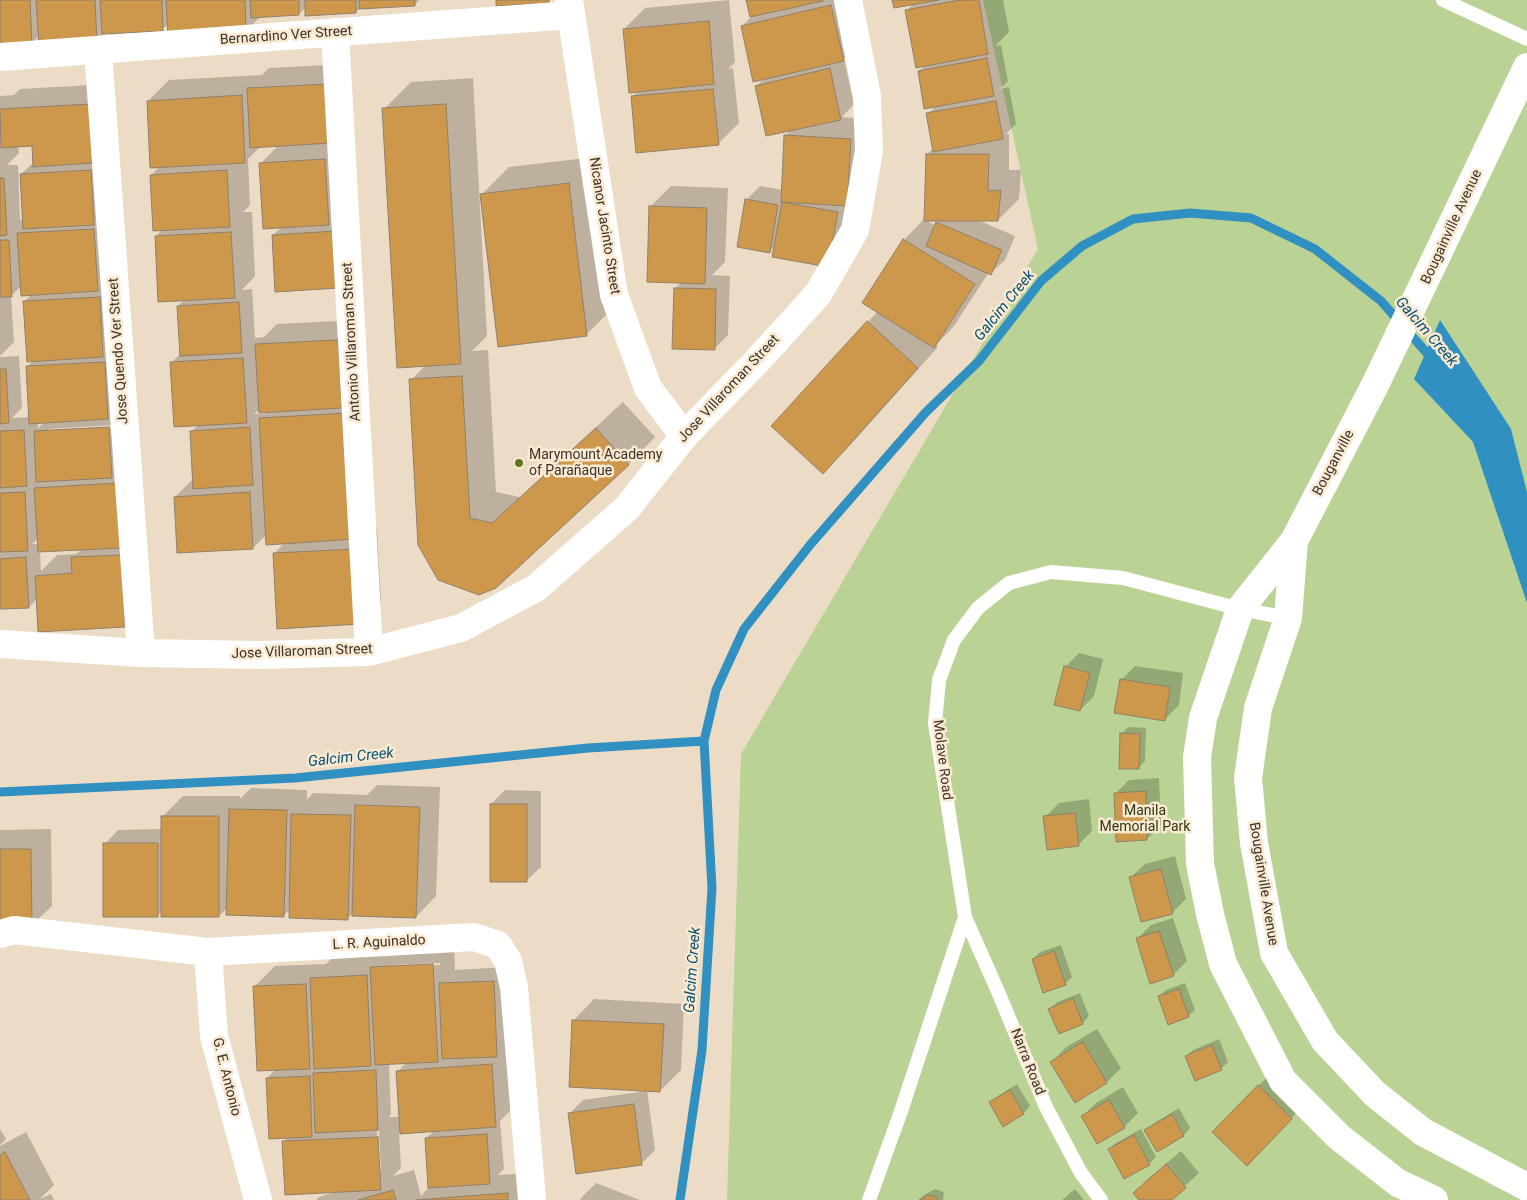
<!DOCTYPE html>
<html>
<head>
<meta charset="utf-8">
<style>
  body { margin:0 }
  canvas { display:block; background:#eddcc5 }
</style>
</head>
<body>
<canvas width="1527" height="1200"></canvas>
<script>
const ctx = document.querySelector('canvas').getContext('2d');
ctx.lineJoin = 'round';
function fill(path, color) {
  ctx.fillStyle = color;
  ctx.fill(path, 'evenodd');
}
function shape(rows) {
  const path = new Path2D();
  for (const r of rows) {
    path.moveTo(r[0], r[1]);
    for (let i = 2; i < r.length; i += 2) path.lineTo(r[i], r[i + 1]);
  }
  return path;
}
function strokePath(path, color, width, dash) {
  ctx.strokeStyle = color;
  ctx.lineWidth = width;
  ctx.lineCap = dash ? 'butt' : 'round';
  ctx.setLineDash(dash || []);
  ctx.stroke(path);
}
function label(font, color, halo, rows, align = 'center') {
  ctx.font = font + ' Roboto,sans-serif';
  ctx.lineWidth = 5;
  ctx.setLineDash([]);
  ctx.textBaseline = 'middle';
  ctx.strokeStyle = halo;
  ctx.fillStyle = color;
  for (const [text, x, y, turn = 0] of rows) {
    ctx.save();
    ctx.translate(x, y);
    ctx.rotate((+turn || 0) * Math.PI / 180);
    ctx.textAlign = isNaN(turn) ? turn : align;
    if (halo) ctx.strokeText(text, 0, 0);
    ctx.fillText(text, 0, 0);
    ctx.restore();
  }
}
fill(shape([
  [983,0,1527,0,1527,1200,727,1200,741,754,1038,249]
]), '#bad293');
fill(shape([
  [1440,320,1511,429,1527,492,1527,603,1473,442,1414,379]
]), '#3090c1');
fill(shape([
  [0,0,419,0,415,5,360,8,356,12,306,7,299,14,261,16,246,31,169,23,163,29,105,33,97,41,39,36,32,44],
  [729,0,735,62,728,69,733,68,739,123,718,144,632,97,639,91,624,29,645,8],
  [748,0,855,0,864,39,844,59,854,104,842,117,871,119,841,252,775,246,769,252,746,200,760,186,783,190,785,136,792,129,756,86,765,78,742,26,751,17],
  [894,0,1003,0,1009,32,995,46,1001,45,1008,81,1000,89,1009,87,1016,124,1006,134,1009,134,1009,170,1021,170,1019,199,998,220,978,220,1015,236,1005,260,991,273,989,272,954,326,936,345,938,347,844,452,823,472,868,322,878,311,904,240,925,218,927,154,934,148,928,114,936,106,919,71,926,65,907,10,914,3],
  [926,220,940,220,936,226],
  [348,64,352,273,273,235,282,227,260,164,279,145,261,146,248,159,250,205,243,212,252,212,255,276,242,290,252,289,255,338,264,337,277,324,358,320,363,529,377,529,381,602,360,622,274,554,285,542,267,534,253,548,175,497,194,478,192,431,198,425,172,362,181,353,178,306,185,299,156,236,163,229,151,175,160,166,148,101,169,80,262,75,269,68],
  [260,409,268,411,265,414,254,414],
  [473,78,487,336,472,351,488,350,496,492,520,497,623,402,655,437,629,464,496,587,411,380,426,365,384,109,411,82],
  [110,84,145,605,124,626,38,598,29,607,0,608,0,357,19,356,22,408,12,418,30,417,27,367,34,360,25,301,32,294,21,286,11,296,14,342,0,356,0,96,14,95,20,89],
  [33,145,34,162,21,174,24,220,20,220,18,165,7,165,19,153,18,146],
  [38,422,45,422,38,428],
  [115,425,115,428,48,431,48,429],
  [38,539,38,544,32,544],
  [82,549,76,554,57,555,41,571,40,551],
  [595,157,613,308,586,335,482,194,509,167],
  [671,186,728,188,725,262,712,275,730,276,728,335,714,349,675,288,682,282,650,207],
  [1079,653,1103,659,1094,696,1080,710,1065,667],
  [1135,666,1183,673,1179,705,1165,719,1121,680],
  [1128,727,1146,728,1145,761,1138,768,1121,734],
  [1159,778,1161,825,1147,839,1115,794,1129,780],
  [377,785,440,787,436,896,416,917,351,915,348,918,290,909,284,915,227,908,219,916,162,911,157,916,105,844,118,830,162,829,162,817,183,796,240,796,240,799,251,788,307,790,307,800,313,793,367,795],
  [505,790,541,791,541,867,527,880,491,804],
  [1089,799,1092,831,1078,845,1045,817,1059,803],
  [51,829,52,906,31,926,0,927,0,830],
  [1175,856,1186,899,1172,913,1131,877,1145,864],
  [1173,918,1187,961,1173,975,1137,939,1151,925],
  [454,944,455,970,507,967,516,1105,500,1121,504,1169,498,1175,528,1173,530,1200,316,1200,319,1197,335,1192,283,1142,289,1137,267,1078,276,1069,254,987,275,966,326,964,332,958],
  [440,963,440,965,391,968,391,965],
  [407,1062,397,1072,400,1117,389,1117,391,1115,389,1063],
  [435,1130,426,1138,429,1187,421,1196,414,1170,393,1176,401,1168,399,1132],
  [377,1131,379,1131,381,1171,379,1171],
  [1061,945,1072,977,1065,984,1033,959,1040,952],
  [1185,983,1195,1010,1188,1016,1159,996,1166,990],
  [1080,993,1089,1016,1083,1023,1060,1032,1050,1009,1057,1002],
  [594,999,684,1004,681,1070,660,1091,647,1090,655,1150,641,1164,569,1114,583,1100,646,1091,574,1020],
  [1097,1029,1121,1068,1107,1082,1075,1101,1052,1062,1065,1048],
  [1219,1039,1228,1062,1221,1069,1186,1056,1193,1050],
  [1272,1072,1305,1104,1260,1151,1214,1132],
  [1017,1084,1030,1106,1024,1113,1004,1125,991,1102,998,1096],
  [1123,1087,1138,1113,1124,1127,1098,1143,1082,1117,1096,1103],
  [1179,1108,1190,1128,1184,1135,1158,1150,1146,1131,1153,1124],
  [0,1129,6,1139,0,1145],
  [1141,1129,1156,1157,1149,1164,1125,1177,1109,1149,1116,1143],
  [26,1132,54,1185,40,1199,51,1194,54,1200,0,1200,0,1146],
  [1181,1151,1199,1173,1170,1200,1141,1200,1135,1193,1148,1179],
  [596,1183,640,1200,580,1200,582,1197],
  [935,1189,944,1192,943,1200,919,1200,924,1195],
  [1075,1189,1084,1200,1062,1200]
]), '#0003');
strokePath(shape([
  [0,792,295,778,588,748,704,741],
  [680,1200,702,1050,712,888,704,741,716,690,744,629,810,545,926,412,979,361,1041,281,1082,246,1133,219,1190,213,1251,218,1315,249,1381,301,1433,360]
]), '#3090c1', 9);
const building = shape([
  [0,0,30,0,32,45,0,47,0,0],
  [36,0,95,0,97,43,39,46,36,0],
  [100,0,162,0,163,31,102,34,100,0],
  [166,0,245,0,246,32,168,36,166,0],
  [250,0,299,0,299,15,251,18,250,0],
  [305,0,356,0,356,13,305,16,305,0],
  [359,0,415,0,415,6,359,9,359,0],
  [496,0,549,0,549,3,496,6,496,0],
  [746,0,823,0,823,1,750,17,746,0],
  [892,0,939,0,894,8,892,0],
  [960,0,979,0,988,54,916,68,905,10,960,0],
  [831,5,844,61,753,82,741,26,831,5],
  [709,21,714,84,629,93,623,29,709,21],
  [987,58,994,96,924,109,918,71,987,58],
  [830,68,841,120,766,136,755,86,830,68],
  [328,84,331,143,250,148,247,88,328,84],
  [713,89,719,145,636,153,631,96,713,89],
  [242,95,245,163,150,168,147,101,242,95],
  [996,101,1003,139,933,152,926,113,996,101],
  [90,104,93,163,33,167,32,146,1,148,0,109,90,104],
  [446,104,461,364,397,368,382,108,446,104],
  [784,135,851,139,847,206,781,202,784,135],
  [926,154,989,154,988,191,1001,190,998,221,924,221,926,154],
  [325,159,329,225,263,229,259,163,325,159],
  [91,170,94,225,23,229,20,174,91,170],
  [227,170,230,227,153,231,150,175,227,170],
  [0,178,4,178,7,235,0,236,0,178],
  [569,183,587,336,498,347,480,194,569,183],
  [745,199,778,205,770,253,737,247,745,199],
  [782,202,838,212,828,267,772,257,782,202],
  [649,206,707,208,705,284,647,282,649,206],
  [936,222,1002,250,991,275,926,246,936,222],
  [94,229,98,291,21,296,17,233,94,229],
  [336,231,339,288,275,292,272,235,336,231],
  [231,232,235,298,158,302,155,236,231,232],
  [903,239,975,284,934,348,862,303,903,239],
  [0,240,9,240,12,297,0,297,0,240],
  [674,288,716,289,715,350,672,349,674,288],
  [100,297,103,357,27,362,23,301,100,297],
  [239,302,242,353,180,356,177,306,239,302],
  [867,321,918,368,823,474,771,426,867,321],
  [338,340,342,408,259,413,255,344,338,340],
  [243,358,247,423,174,427,170,362,243,358],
  [105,362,108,419,29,424,26,366,105,362],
  [0,369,6,369,9,423,0,424,0,369],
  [462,376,470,518,492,523,596,428,629,465,496,588,479,595,438,580,418,545,409,379,462,376],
  [348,413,355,539,266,545,259,418,348,413],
  [109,427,112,478,36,482,34,431,109,427],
  [250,427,253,485,193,489,190,431,250,427],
  [24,430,27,486,0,488,0,431,24,430],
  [118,483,122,548,38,552,34,488,118,483],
  [25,492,28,551,0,552,0,493,25,492],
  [250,492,253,549,177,553,174,497,250,492],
  [356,549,360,624,277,629,273,553,356,549],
  [122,555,125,627,38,632,35,576,72,573,71,557,122,555],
  [26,557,29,608,0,609,0,559,26,557],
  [1064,666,1090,673,1080,711,1054,705,1064,666],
  [1120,679,1170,687,1165,721,1114,713,1120,679],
  [1120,733,1140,734,1139,769,1119,769,1120,733],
  [1146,791,1147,840,1116,842,1114,793,1146,791],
  [490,804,527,804,527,882,490,882,490,804],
  [355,805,420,807,416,918,352,916,355,805],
  [229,809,287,810,284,917,226,915,229,809],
  [1075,813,1079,846,1047,850,1043,816,1075,813],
  [291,814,351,815,348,920,289,918,291,814],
  [161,816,219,816,219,917,161,917,161,816],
  [103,843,158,843,158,917,103,917,103,843],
  [0,849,31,849,32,928,0,928,0,849],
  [1161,869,1173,914,1141,922,1129,877,1161,869],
  [1159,931,1174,976,1150,984,1136,938,1159,931],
  [1054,951,1066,985,1043,993,1032,959,1054,951],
  [433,964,438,1062,375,1065,370,967,433,964],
  [367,975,371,1066,314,1069,310,978,367,975],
  [494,981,497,1057,442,1059,439,983,494,981],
  [306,984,310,1069,257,1071,253,986,306,984],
  [1179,989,1189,1017,1168,1025,1158,996,1179,989],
  [1073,998,1083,1024,1059,1034,1048,1009,1073,998],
  [572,1020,664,1024,660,1092,569,1087,572,1020],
  [1083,1042,1107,1083,1075,1103,1050,1062,1083,1042],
  [1212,1045,1222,1070,1195,1081,1185,1056,1212,1045],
  [492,1064,496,1127,400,1134,396,1071,492,1064],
  [376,1070,378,1130,315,1133,313,1073,376,1070],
  [310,1076,312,1137,269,1139,266,1078,310,1076],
  [1258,1085,1292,1119,1247,1166,1212,1132,1258,1085],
  [1010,1090,1024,1114,1003,1127,989,1102,1010,1090],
  [1109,1100,1125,1128,1097,1144,1081,1116,1109,1100],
  [634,1104,642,1165,576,1174,568,1113,634,1104],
  [1172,1114,1184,1136,1157,1152,1144,1130,1172,1114],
  [487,1134,490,1184,428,1188,425,1138,487,1134],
  [1134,1135,1150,1165,1124,1179,1108,1149,1134,1135],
  [378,1137,381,1190,285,1195,282,1141,378,1137],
  [5,1152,30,1200,0,1200,0,1155,5,1152],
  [1166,1164,1186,1188,1172,1200,1139,1200,1133,1193,1166,1164],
  [393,1190,396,1200,358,1200,393,1190],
  [508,1193,508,1200,415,1200,508,1193],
  [928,1195,938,1198,938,1200,919,1200,928,1195]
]);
fill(building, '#cd984b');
strokePath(building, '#90806b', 1);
strokePath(shape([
  [1443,0,1527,39],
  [965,917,999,994,1046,1107,1081,1173,1101,1200],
  [869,1200,900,1114,965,917,935,723,939,680,954,640,978,608,1009,583,1051,572,1123,578,1240,609,1288,618]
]), '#fff', 14);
strokePath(shape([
  [569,0,614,295,648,388,684,436],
  [335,32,369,652],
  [98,50,141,653],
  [0,57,571,15],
  [1294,541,1288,618,1258,708,1248,778,1254,843,1274,953,1325,1041,1375,1094,1423,1132,1527,1187],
  [0,644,141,653,260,655,369,652,461,628,536,588,627,508,684,436,757,361,818,294,855,230,869,151,867,96,848,0],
  [0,934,14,930,208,952,474,937,498,945,508,961,514,987,532,1200],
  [208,952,214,1036,258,1200],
  [1434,1200,1398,1183,1339,1137,1283,1081,1223,964,1210,914,1200,864,1197,757,1203,718,1240,609,1294,541,1375,385,1527,67]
]), '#fff', 28);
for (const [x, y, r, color] of [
  [519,463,5,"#627626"]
]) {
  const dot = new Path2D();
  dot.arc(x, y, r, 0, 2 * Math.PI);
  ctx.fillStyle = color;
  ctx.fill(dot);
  strokePath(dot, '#fbe9d2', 2);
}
label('14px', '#3a342b', '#fbe9d2', [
  ["Bernardino Ver Street",286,36,-4],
  ["Nicanor Jacinto Street",604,226,81],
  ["Bougainville Avenue",1452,227,-65],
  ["Antonio Villaroman Street",352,342,-93],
  ["Jose Quendo Ver Street",119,351,-94],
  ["Jose Villaroman Street",729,389,-47],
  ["Bouganville",1334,463,-62],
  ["Jose Villaroman Street",302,652,-2],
  ["Molave Road",942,760,83],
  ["Bougainville Avenue",1263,884,81],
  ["L. R. Aguinaldo",379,943,-3],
  ["Narra Road",1027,1062,68],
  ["G. E. Antonio",226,1077,76]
]);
label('14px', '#3a342b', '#fbe9d2', [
  ["Marymount Academy",529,455],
  ["of Parañaque",529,471]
], 'left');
label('14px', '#2d3815', '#fbe9d2', [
  ["Manila",1145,811],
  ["Memorial Park",1145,827]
]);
label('italic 15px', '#035173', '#fbe9d2', [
  ["Galcim Creek",1005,306,-51],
  ["Galcim Creek",1426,332,49],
  ["Galcim Creek",351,758,-6],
  ["Galcim Creek",693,970,-86]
]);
</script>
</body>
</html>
